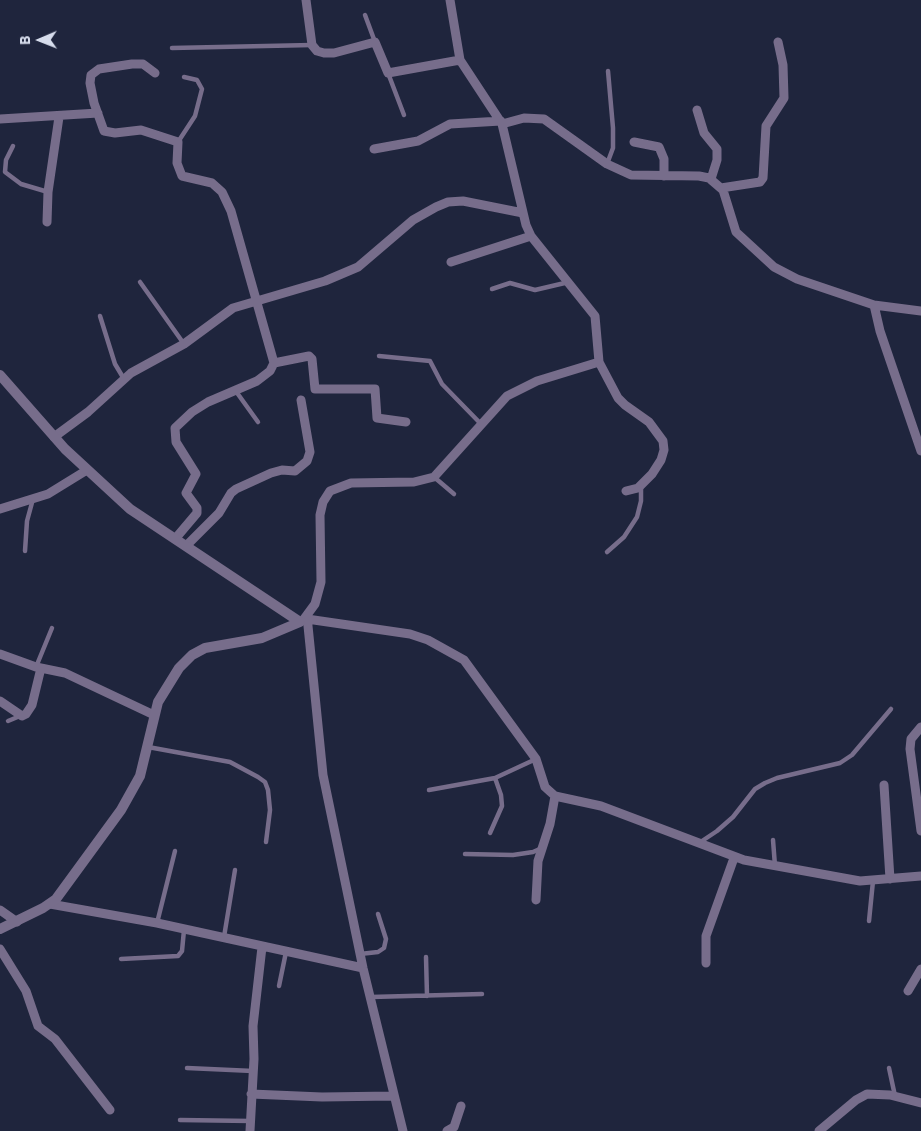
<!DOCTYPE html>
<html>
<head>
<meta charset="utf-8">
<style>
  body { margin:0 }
  #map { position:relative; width:921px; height:1131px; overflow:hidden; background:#1f253d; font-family:"IBM Plex Sans",sans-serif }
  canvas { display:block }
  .north { position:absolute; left:15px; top:15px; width:50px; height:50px; -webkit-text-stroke:4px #1f253d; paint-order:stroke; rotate:269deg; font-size:14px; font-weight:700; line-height:20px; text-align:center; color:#d6dcec }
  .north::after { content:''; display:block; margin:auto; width:18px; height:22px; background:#d6dcec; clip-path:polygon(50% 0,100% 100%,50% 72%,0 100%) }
</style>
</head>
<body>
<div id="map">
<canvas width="921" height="1131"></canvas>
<div class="north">B</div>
</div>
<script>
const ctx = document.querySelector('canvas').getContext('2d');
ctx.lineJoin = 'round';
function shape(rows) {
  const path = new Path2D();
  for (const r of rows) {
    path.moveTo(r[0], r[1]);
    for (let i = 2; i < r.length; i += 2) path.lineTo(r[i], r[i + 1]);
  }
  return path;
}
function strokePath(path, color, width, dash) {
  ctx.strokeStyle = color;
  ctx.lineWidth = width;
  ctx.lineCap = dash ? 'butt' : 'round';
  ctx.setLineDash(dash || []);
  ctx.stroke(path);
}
strokePath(shape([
  [365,15,375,42],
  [172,48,312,45],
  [388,73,404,115],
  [178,142,195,116,202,89,197,80,184,77],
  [13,146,6,160,5,172,21,184,48,192],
  [607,164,613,148,613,128,608,71],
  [140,282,184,344],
  [492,289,510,283,535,290,569,282],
  [100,316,115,364,124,379],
  [379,356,430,361,442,384,481,424],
  [235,390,258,422],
  [434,477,454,494],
  [25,551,27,521,33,499],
  [607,552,624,537,637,517,641,501,641,485],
  [36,667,52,628],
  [8,721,20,716],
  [148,747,230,762,258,777,265,782,268,790,270,810,266,842],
  [429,790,495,778,536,759],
  [490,833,502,806,501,795,495,778],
  [773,840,775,866],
  [699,843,717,831,733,817,755,789,765,783,777,778,840,763,852,755,891,709],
  [465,854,513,855,533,852,542,848],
  [869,921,873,881],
  [157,923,175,851],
  [224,937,235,870],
  [360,954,378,952,384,948,386,939,378,914],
  [426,957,427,996],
  [121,959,178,956,182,951,184,930],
  [279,986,286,952],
  [371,997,482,994],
  [187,1068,253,1071],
  [889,1068,895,1096],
  [180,1120,251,1121]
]), '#776d8b', 4.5);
strokePath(shape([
  [306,0,312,45,317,51,324,53,334,53,375,42,388,73,460,60],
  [450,0,460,60,502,124,526,225,531,236,595,316,599,362,618,398,625,405,649,422,663,441,664,450,661,460,652,474,638,488,626,491],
  [155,73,143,64,132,64,99,69,91,75,90,83,94,103,104,131,115,133,141,130,178,142,177,163,182,176,212,183,222,192,231,211,274,363,270,371,257,381,208,402,192,412,175,428,176,442,196,474,186,493,197,508,197,513,175,539],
  [697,110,704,133,717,149,717,160,711,179],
  [0,119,98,113],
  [502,124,524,118,544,119,607,164,631,175,699,176,709,178,723,190,736,232,774,267,797,279,874,305,921,311],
  [634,142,659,147,664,159,664,176],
  [374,149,418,141,450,124,501,121],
  [721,188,760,182,763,178,766,126,784,98,783,65,778,42],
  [47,222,48,192,59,117],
  [451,262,531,236],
  [874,305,880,331,921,451],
  [274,363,309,356,312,359,315,389,375,389,377,418,406,422],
  [54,437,88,412,131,373,184,344,233,308,325,281,358,267,413,220,436,207,448,202,463,201,523,213],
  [0,509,48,494,87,470],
  [186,546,219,513,231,493,236,489,271,473,282,470,295,471,307,461,310,452,301,400],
  [307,616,323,775,363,968,403,1131],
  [304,619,315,604,321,582,320,515,323,502,330,491,351,483,414,482,434,477,507,396,537,381,599,362],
  [307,619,410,634,428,640,464,660,536,759,545,787,555,796,601,806,744,860,860,881,921,876],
  [0,654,36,667,65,673,154,715],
  [0,701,22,716,26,714,32,705,41,668],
  [921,727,911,739,910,749,921,831],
  [884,785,890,879],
  [536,900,538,861,550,824,555,796],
  [50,904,157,923,363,968],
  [0,910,17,922],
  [0,949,26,991,38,1026,55,1039,110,1110],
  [706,963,706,936,734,858],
  [908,991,921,969],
  [251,1094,322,1097,393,1096],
  [250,1131,254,1059,253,1026,262,947],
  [447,1131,454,1127,461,1106],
  [819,1131,856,1100,867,1094,890,1095,921,1103]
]), '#776d8b', 9);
strokePath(shape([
  [0,375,65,449,130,509,300,622,262,638,205,648,192,655,179,668,158,702,140,776,121,810,56,899,43,908,0,929]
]), '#776d8b', 10);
</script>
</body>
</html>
